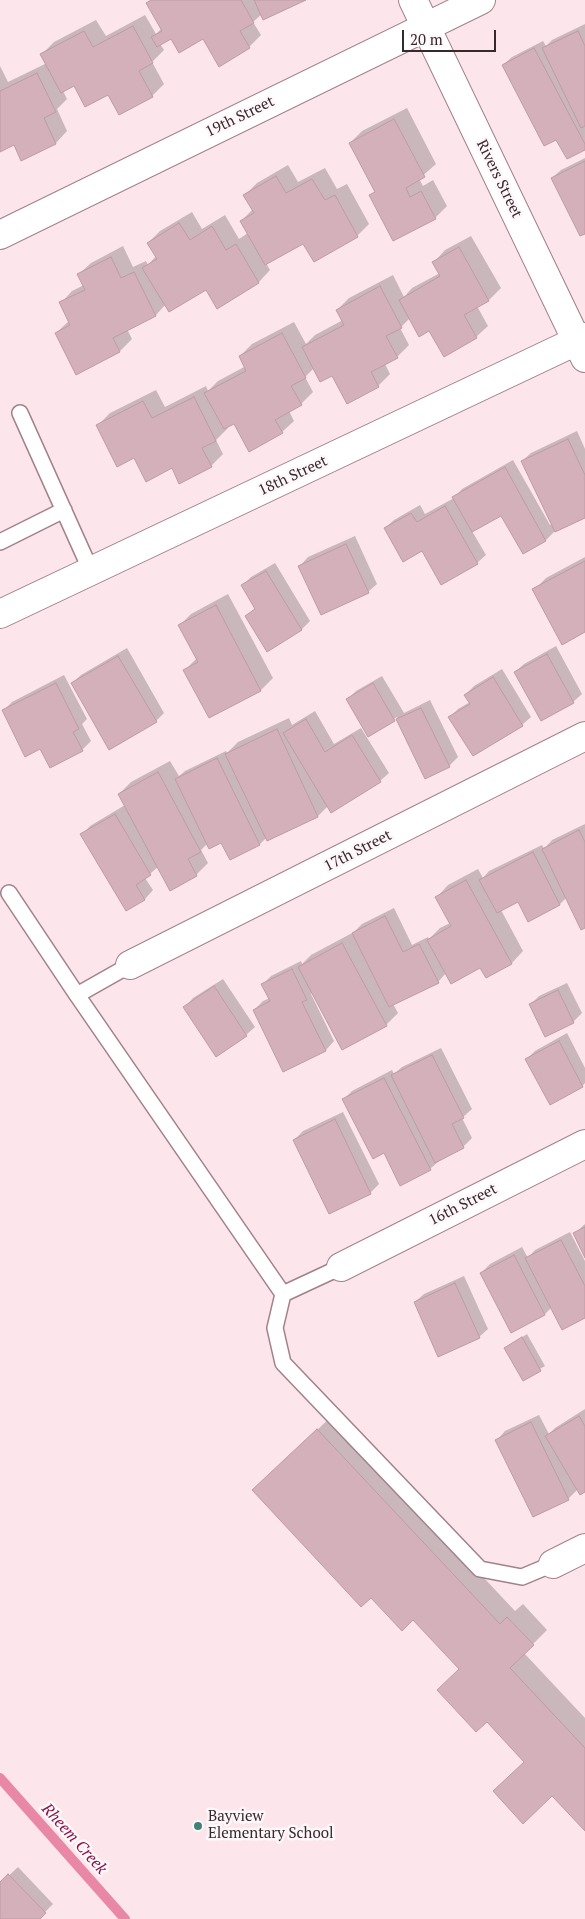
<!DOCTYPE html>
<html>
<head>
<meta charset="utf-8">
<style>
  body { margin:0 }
  #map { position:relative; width:585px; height:1919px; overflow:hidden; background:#fce5eb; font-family:"PT Serif",serif }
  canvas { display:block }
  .scale { position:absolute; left:402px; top:30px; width:94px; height:22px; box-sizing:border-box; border:2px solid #36292c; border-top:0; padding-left:6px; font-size:15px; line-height:18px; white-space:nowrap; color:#36292c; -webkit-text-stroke:4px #fef7f9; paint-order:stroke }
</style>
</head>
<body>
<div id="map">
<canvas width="585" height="1919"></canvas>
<div class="scale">20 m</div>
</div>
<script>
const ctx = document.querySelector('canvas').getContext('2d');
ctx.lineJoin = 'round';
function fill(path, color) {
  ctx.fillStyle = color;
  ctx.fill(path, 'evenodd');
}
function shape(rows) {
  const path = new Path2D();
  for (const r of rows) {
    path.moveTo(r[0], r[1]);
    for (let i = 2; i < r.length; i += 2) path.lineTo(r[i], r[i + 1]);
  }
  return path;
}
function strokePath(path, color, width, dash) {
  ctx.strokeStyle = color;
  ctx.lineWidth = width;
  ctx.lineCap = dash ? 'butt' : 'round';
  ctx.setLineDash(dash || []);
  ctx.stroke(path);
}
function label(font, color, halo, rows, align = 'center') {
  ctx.font = font + ' "PT Serif",serif';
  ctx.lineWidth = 5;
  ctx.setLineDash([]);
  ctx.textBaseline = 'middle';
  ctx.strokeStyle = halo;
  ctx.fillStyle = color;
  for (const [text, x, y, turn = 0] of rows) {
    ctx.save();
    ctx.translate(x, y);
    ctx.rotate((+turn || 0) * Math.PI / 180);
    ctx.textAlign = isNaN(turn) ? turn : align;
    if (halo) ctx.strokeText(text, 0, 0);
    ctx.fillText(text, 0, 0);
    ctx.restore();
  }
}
fill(shape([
  [151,0,303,0,262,14,253,22,261,35,249,47,203,37,171,37,160,44,164,50,152,62,164,84,152,96,109,93,74,85,63,91,67,99,57,109,67,131,56,143,22,159,14,143,0,150,0,66,8,82,47,63,42,54,54,42,96,20,106,36,145,15,156,34,162,28],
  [585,24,585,148,557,138,503,65,512,57,543,41,546,46,552,40],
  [407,108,436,164,419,179,423,186,433,180,447,206,435,218,371,196,376,191,350,143,362,131],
  [585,158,585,233,552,178,561,170],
  [288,165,298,182,325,168,337,189,347,184,369,224,357,236,314,260,304,242,266,263,270,270,259,282,218,307,206,288,166,304,156,315,127,329,132,339,120,351,76,373,56,333,70,320,61,303,72,291,84,285,79,274,91,263,123,246,133,267,146,261,148,265,156,256,148,243,160,231,192,212,202,229,225,215,239,239,248,233,241,221,253,209,245,195,257,183],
  [471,236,501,288,489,300,477,306,488,326,476,337,430,330,410,318,400,328,409,345,397,357,385,364,390,374,378,386,332,375,314,368,305,377,313,392,301,404,289,411,294,421,282,432,235,422,227,427,228,428,216,440,223,454,211,466,172,467,135,456,98,425,110,413,156,390,165,407,206,386,208,391,218,381,246,366,240,356,252,344,294,322,306,344,315,335,343,320,337,310,349,298,393,275,404,297,412,288,440,273,434,262,445,250],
  [577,431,585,449,585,517,555,531,546,540,524,553,502,514,472,531,486,555,477,563,423,550,385,528,394,520,420,505,425,514,454,498,462,489,513,460,550,525,552,524,522,461,531,453],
  [355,536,377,584,368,592,300,566,308,557],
  [585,557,585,631,534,590,546,578],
  [275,563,310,621,301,630,247,616,256,607,243,585,251,577],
  [228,594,273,678,261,690,209,717,185,670,197,658,179,626,191,614],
  [556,646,582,694,573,702,515,672,524,664],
  [127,648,164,713,156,721,72,683,81,675],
  [502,669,531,717,522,725,450,717,458,709,470,702,465,695,474,686],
  [64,675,87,719,82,724,91,741,82,750,41,747,3,711,12,702],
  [382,676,404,713,430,700,458,757,449,766,426,777,397,717,369,735,348,699,356,691],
  [315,711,334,744,361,728,389,773,380,781,328,806,318,816,267,840,266,838,260,844,231,859,222,841,208,843,201,850,208,863,196,875,158,867,145,878,153,890,145,899,126,910,82,835,90,826,125,805,119,794,131,782,170,761,179,776,185,771,226,751,227,753,238,742,289,718,292,725],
  [585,824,585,927,567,897,560,904,519,901,501,910,523,951,512,963,486,977,480,966,446,973,438,982,393,1004,398,1013,386,1025,313,992,311,994,334,1041,326,1050,284,1070,254,1010,263,1001,270,998,263,984,271,976,301,961,302,964,311,955,354,932,362,924,394,908,412,945,428,937,429,939,440,928,450,923,437,897,448,885,478,869,483,878,489,871,542,845,544,849,552,840],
  [223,979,255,1027,246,1035,185,1007,193,998],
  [567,983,582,1013,573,1022,531,1004,539,996],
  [567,1033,585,1068,585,1083,582,1086,527,1059,535,1051],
  [441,1048,472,1109,462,1118,472,1138,463,1147,439,1161,430,1169,384,1151,344,1099,352,1091,392,1070,394,1074,402,1067],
  [343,1112,379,1184,370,1193,330,1212,294,1140,303,1131],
  [585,1224,585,1255,575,1233],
  [570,1232,585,1261,585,1317,552,1307,545,1314,512,1331,481,1273,490,1264,522,1247,528,1258,535,1250],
  [464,1276,488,1329,479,1337,415,1302,424,1294],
  [527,1334,545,1366,523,1379,506,1348],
  [585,1409,585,1490,578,1489,568,1499,497,1440,505,1431,539,1415,549,1434,555,1428],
  [332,1416,515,1611,523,1604,547,1630,524,1653,585,1718,585,1829,552,1794,525,1761,461,1669,413,1618,268,1476],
  [18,1867,53,1904,38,1919,0,1919,0,1884]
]), '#0003');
strokePath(shape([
  [0,1778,125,1919]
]), '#e988a6', 10);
const building = shape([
  [151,0,241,0,254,23,240,31,250,48,219,67,203,39,179,53,171,39,157,47,151,37,162,31,146,3,151,0],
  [254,0,306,0,263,20,254,0],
  [133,26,153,63,139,71,153,97,119,115,108,95,85,107,74,86,61,93,40,54,84,31,93,47,133,26],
  [578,31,585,46,585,126,581,128,542,48,578,31],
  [534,48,585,144,585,150,567,159,556,140,544,146,502,65,534,48],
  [37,73,56,112,44,118,56,144,21,161,14,145,0,152,0,91,37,73],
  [394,119,425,177,406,188,410,197,421,191,436,219,393,241,369,195,375,192,349,143,394,119],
  [585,161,585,234,580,236,551,178,585,161],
  [276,176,286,193,312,179,325,200,335,195,358,237,314,262,303,244,265,265,240,221,254,213,243,195,276,176],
  [179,223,190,240,212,226,226,250,236,244,259,283,217,309,206,290,169,312,142,268,157,259,147,243,179,223],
  [459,247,489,301,464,315,477,338,444,357,429,331,419,337,399,300,440,276,432,262,459,247],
  [111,257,121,278,134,272,156,316,113,338,120,352,76,375,55,333,70,325,59,302,85,290,77,274,111,257],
  [380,286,402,328,386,336,398,358,371,372,379,387,347,404,332,376,320,382,302,347,344,325,336,310,380,286],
  [282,333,306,378,291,386,302,405,275,420,283,433,249,452,234,424,224,429,204,393,246,371,239,356,282,333],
  [194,397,216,441,202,448,212,467,179,484,172,468,146,482,134,458,117,467,96,425,143,401,152,418,194,397],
  [568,439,585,475,585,518,555,532,521,461,568,439],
  [505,467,546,541,523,554,501,516,472,532,452,497,505,467],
  [445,506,478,564,441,585,422,551,403,562,384,528,411,513,417,522,445,506],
  [346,544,369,593,321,615,298,566,346,544],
  [585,561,585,632,562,645,532,589,585,561],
  [266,571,302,630,267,652,245,616,255,609,241,585,266,571],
  [216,605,261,691,209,718,183,670,198,662,178,625,216,605],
  [547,654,574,703,541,721,514,672,547,654],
  [118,656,157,722,109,750,71,683,118,656],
  [493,677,523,726,473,756,448,717,470,704,464,695,493,677],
  [56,683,79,729,73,732,83,751,50,768,40,749,25,757,2,710,56,683],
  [373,683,395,721,368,737,346,699,373,683],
  [421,708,450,767,425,779,396,719,421,708],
  [306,719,325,752,352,735,381,782,331,813,283,733,306,719],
  [277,729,318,817,267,841,225,754,277,729],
  [217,758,260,845,230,860,221,843,209,849,175,779,217,758],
  [158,772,201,852,188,859,197,876,170,891,118,794,158,772],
  [115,814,151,875,136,885,145,900,126,911,80,834,115,814],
  [579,830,585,842,585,928,581,930,542,849,579,830],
  [533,852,560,905,528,922,518,902,497,913,479,880,533,852],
  [466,880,512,964,486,978,480,968,451,984,427,940,451,926,435,897,466,880],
  [385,916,403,952,419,944,439,983,389,1007,352,933,385,916],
  [342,943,387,1026,342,1050,298,967,342,943],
  [292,969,307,1000,302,1002,326,1051,283,1072,253,1010,270,1001,261,984,292,969],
  [214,986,247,1036,216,1057,183,1007,214,986],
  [558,990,574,1023,545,1037,529,1004,558,990],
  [559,1041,583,1087,550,1105,525,1059,559,1041],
  [432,1055,464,1118,452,1124,464,1148,435,1163,391,1075,432,1055],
  [384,1078,431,1170,400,1186,384,1153,373,1159,342,1099,384,1078],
  [335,1119,371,1194,329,1214,293,1140,335,1119],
  [585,1227,585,1258,573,1233,585,1227],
  [561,1240,585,1286,585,1318,562,1330,525,1258,561,1240],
  [514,1255,545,1315,511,1333,480,1273,514,1255],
  [455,1283,480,1338,438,1357,414,1302,455,1283],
  [522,1337,541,1371,523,1381,504,1348,522,1337],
  [579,1416,585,1426,585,1492,580,1495,545,1436,579,1416],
  [531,1422,569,1500,533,1517,495,1440,531,1422],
  [317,1429,500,1624,507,1617,534,1645,510,1668,585,1748,585,1831,552,1796,523,1824,493,1791,524,1762,487,1722,476,1732,437,1690,459,1669,413,1620,402,1631,371,1598,361,1607,252,1490,317,1429],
  [8,1874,46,1913,40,1919,0,1919,0,1882,8,1874]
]);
fill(building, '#d4b0ba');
strokePath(building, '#bd9ba4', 1);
const service = shape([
  [20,413,91,571],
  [0,542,64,510],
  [9,893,77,995],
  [130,965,77,995,283,1294,275,1328,283,1363,480,1569,522,1577,553,1564],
  [283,1294,341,1267]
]);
const minor = shape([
  [413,0,585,358],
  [0,235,481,0],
  [0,614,585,337],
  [130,965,585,736],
  [341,1267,585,1144],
  [553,1564,585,1548]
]);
strokePath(service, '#a2818a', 18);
strokePath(minor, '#a2818a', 30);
strokePath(service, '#fff', 15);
strokePath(minor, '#fff', 28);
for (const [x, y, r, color] of [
  [198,1826,5,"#3f8377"]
]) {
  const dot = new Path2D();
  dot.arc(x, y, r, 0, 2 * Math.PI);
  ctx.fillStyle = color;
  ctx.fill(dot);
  strokePath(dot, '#fef7f9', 2);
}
label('15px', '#36292c', '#fef7f9', [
  ["19th Street",240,117,-26],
  ["Rivers Street",499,179,64],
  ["18th Street",293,476,-25],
  ["17th Street",358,851,-27],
  ["16th Street",463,1205,-27]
]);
label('15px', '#36292c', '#fef7f9', [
  ["Bayview",208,1817],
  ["Elementary School",208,1834]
], 'left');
label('italic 16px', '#881548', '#fef7f9', [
  ["Rheem Creek",74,1839,48]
]);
</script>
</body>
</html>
